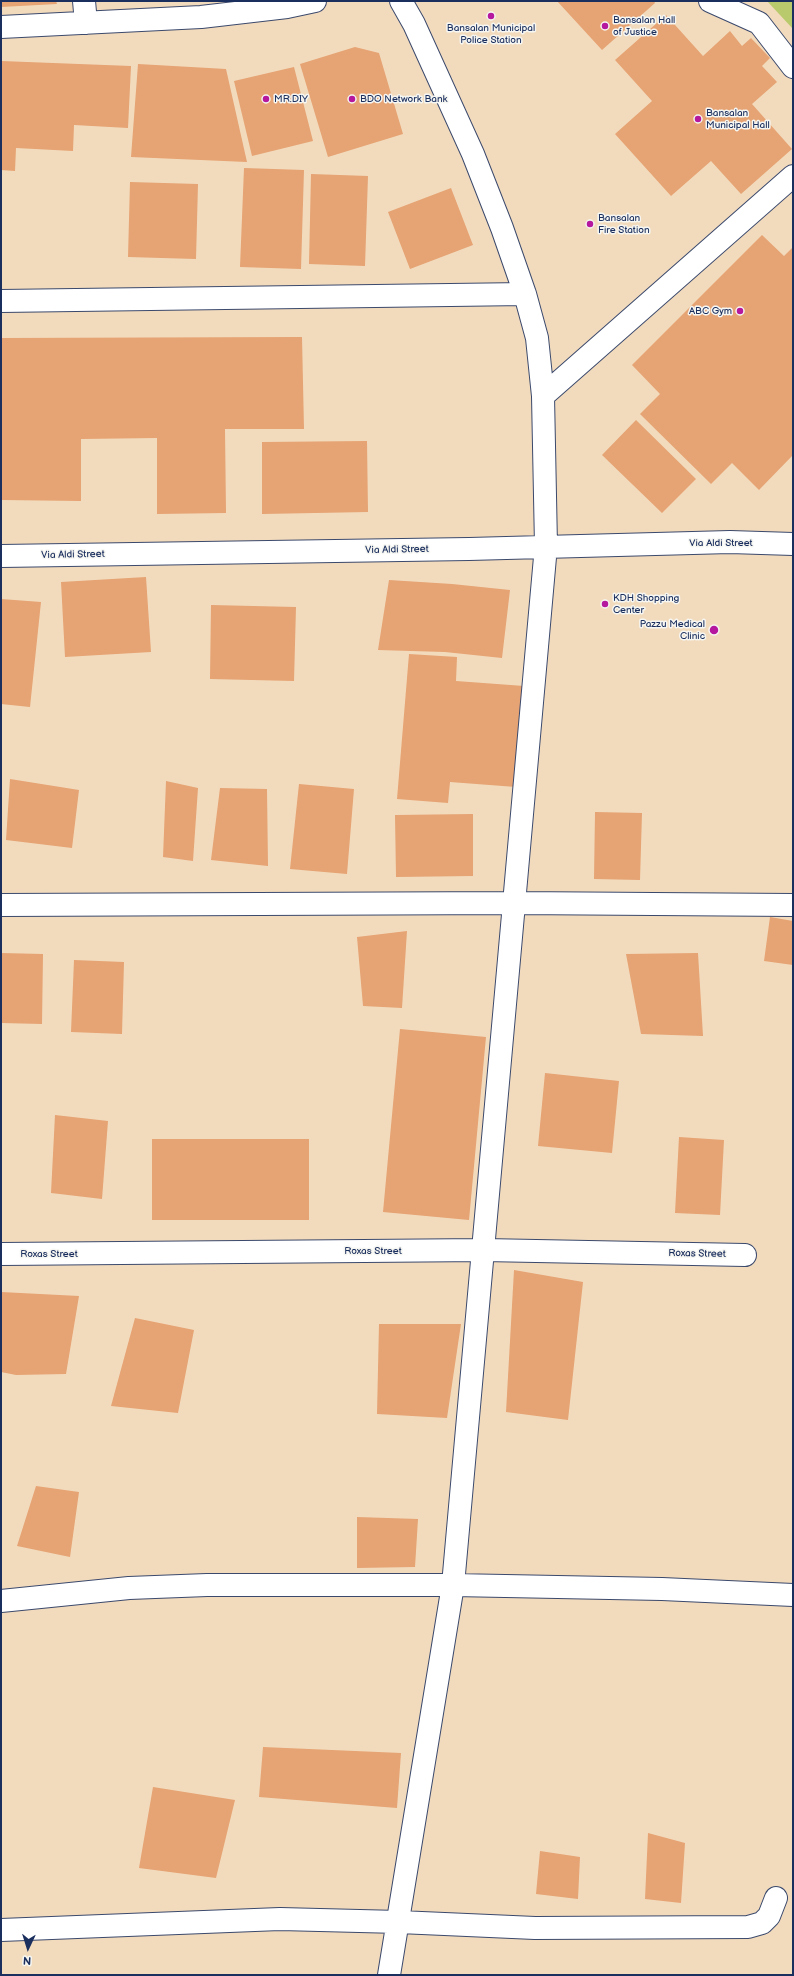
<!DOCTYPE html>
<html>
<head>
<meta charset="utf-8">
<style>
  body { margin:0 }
  #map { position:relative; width:794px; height:1976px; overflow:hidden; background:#f2dbbd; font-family:"Balsamiq Sans",sans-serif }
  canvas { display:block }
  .frame { position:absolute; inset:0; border:2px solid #1b2f5e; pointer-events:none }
  .north { position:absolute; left:8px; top:1928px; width:40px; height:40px; -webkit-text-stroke:3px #f6f6f2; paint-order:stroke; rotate:184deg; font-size:11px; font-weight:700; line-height:16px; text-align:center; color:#1b2f5e }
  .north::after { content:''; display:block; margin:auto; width:14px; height:18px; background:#1b2f5e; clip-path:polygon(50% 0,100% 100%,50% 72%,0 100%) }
</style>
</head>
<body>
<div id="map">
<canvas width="794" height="1976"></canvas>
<div class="frame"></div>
<div class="north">N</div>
</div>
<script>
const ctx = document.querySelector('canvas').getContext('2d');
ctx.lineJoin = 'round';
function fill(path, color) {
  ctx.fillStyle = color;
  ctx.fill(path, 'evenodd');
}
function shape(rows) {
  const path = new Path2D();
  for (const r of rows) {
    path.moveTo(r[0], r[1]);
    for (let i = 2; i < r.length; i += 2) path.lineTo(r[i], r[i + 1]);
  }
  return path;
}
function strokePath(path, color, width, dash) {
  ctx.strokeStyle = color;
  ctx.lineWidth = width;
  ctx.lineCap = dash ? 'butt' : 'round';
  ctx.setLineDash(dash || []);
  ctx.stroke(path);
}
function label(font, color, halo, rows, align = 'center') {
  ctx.font = font + ' "Balsamiq Sans",sans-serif';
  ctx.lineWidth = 3;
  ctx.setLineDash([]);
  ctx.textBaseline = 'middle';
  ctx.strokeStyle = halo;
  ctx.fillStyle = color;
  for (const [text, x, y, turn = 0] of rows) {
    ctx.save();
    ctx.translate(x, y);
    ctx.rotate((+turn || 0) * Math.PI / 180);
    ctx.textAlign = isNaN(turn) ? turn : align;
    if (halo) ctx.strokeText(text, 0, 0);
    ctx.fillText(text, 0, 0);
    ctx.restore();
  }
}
fill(shape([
  [767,1,793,1,793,29]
]), '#b9ca6d');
fill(shape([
  [1,1,56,1,57,4,1,7],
  [557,1,654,1,655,3,602,50],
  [666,15,703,56,730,31,742,46,751,38,770,58,762,66,777,82,752,104,792,149,741,194,711,161,671,196,615,134,652,101,615,60],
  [355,47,379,53,403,134,328,157,300,64],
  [1,61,131,66,128,128,74,125,73,151,16,148,15,171,1,170],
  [138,64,226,69,247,162,131,157],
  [294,67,313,141,252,156,234,81],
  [244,168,304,170,301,269,240,267],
  [311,174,368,176,365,266,309,264],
  [130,182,198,184,196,259,128,257],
  [451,188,473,245,410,269,388,212],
  [762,235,784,256,793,247,793,455,759,490,732,463,711,484,640,414,660,394,632,365],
  [302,337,304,429,225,429,226,513,157,514,157,438,81,439,81,501,2,500,1,338],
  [636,420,696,479,662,513,602,455],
  [367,441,368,512,262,514,262,442],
  [146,577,151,652,65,657,61,582],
  [389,580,452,584,510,590,502,658,445,652,378,650],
  [1,599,41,602,30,707,1,704],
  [211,605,296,607,294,681,210,679],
  [409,654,457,657,456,681,524,686,516,787,450,782,448,803,397,799],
  [10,779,79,790,72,848,6,840],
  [166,781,198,788,193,861,163,857],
  [299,784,354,789,347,874,290,869],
  [220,788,267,789,268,866,211,860],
  [595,812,642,813,640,880,594,879],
  [473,814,473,876,396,877,395,815],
  [770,917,793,921,793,965,764,961],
  [407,931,402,1008,363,1006,357,937],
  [1,953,43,954,42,1024,1,1023],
  [698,953,703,1036,641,1034,626,954],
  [74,960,124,962,122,1034,71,1032],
  [400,1029,486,1037,469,1220,383,1212],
  [545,1073,619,1081,612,1153,538,1146],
  [55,1115,108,1121,102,1199,51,1193],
  [679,1137,724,1140,720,1215,675,1213],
  [152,1139,309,1139,309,1220,152,1220],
  [514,1270,583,1282,568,1420,506,1412],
  [1,1292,79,1296,66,1374,16,1375,1,1372],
  [135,1318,194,1330,178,1413,111,1406],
  [379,1324,461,1324,447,1418,377,1414],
  [36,1486,79,1492,70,1557,17,1546],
  [357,1517,418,1519,415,1567,357,1568],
  [263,1747,401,1753,397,1808,259,1797],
  [153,1787,235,1800,216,1878,139,1868],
  [648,1833,685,1843,681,1903,645,1899],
  [540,1851,580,1857,578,1899,536,1894]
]), '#e6a373');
const minor = shape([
  [84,1,86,23],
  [710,1,759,23,793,67],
  [1,27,201,17,287,7,315,1],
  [1,301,525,294],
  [543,396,793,176],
  [1,556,469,549,730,542,793,544],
  [1,905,515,903,793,905],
  [1,1254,484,1250,745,1255],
  [1,1601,129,1588,207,1585,453,1585,662,1589,793,1595],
  [1,1930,280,1919,399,1922,535,1928,748,1927,762,1923,769,1916,776,1898],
  [389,1975,453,1585,546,546,543,396,537,338,525,294,502,228,473,154,414,24,401,1]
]);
strokePath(minor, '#3b496c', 24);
strokePath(minor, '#fff', 22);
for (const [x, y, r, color] of [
  [491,16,4,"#b5179e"],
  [605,26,4,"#b5179e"],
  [266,99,4,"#b5179e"],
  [352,99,4,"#b5179e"],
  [698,119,4,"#b5179e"],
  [590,224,4,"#b5179e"],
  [740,311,4,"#b5179e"],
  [605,604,4,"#b5179e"],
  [714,630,5,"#b5179e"]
]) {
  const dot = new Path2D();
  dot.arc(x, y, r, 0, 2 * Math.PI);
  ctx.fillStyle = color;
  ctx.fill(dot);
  strokePath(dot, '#f6f6f2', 1.5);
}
label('10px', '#1b2f5e', '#f6f6f2', [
  ["Bansalan Hall",613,20],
  ["of Justice",613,32],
  ["Bansalan Municipal",491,28,"center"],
  ["Police Station",491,40,"center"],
  ["MR.DIY",274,99],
  ["BDO Network Bank",360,99],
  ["Bansalan",706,113],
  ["Municipal Hall",706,125],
  ["Bansalan",598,218],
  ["Fire Station",598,230],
  ["ABC Gym",732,311,"right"],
  ["KDH Shopping",613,598],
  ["Center",613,610],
  ["Pazzu Medical",705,624,"right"],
  ["Clinic",705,636,"right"]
], 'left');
label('10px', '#1b2f5e', '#f6f6f2', [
  ["Via Aldi Street",721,543],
  ["Via Aldi Street",397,550,-1],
  ["Via Aldi Street",73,555,-1],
  ["Roxas Street",373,1251],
  ["Roxas Street",49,1254],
  ["Roxas Street",697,1254,1]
]);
</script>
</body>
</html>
